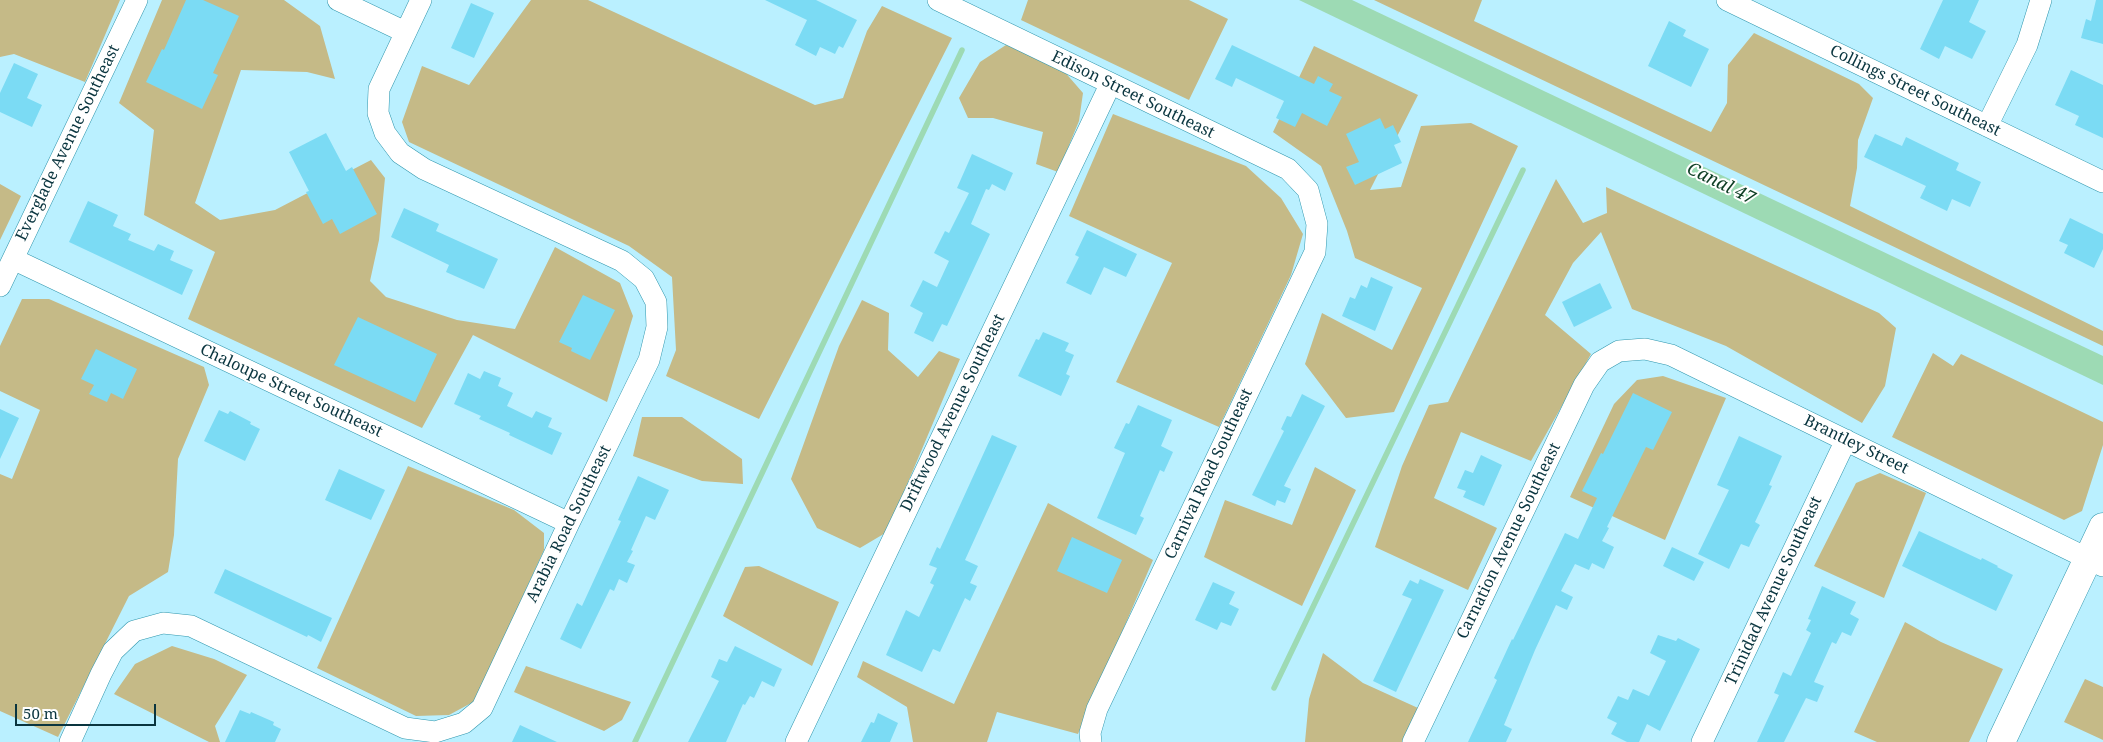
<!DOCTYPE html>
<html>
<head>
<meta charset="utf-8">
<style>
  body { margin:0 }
  #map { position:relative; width:2103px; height:742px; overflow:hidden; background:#baf0ff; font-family:"Noto Serif",serif }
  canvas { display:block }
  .scale { position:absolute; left:15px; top:704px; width:141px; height:22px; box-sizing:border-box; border:2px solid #0a353f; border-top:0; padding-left:6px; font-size:15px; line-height:18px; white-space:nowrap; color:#0a353f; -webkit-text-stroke:4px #fff; paint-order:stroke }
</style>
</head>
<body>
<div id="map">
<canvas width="2103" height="742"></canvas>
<div class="scale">50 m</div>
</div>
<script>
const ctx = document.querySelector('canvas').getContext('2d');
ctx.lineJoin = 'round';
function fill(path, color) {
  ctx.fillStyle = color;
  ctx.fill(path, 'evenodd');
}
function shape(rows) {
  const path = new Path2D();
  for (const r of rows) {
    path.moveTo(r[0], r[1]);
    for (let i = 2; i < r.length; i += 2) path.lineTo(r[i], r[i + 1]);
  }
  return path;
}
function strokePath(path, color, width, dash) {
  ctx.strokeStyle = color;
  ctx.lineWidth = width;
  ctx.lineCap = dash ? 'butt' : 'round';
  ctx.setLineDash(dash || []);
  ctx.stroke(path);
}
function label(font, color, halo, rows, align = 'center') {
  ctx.font = font + ' "Noto Serif",serif';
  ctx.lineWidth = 4;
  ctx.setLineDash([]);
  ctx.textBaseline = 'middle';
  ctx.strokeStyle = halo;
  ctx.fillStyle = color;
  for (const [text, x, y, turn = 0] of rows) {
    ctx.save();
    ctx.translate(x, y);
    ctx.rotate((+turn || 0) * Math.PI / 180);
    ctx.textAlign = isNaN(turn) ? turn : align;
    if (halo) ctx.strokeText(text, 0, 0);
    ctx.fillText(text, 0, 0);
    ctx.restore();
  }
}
fill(shape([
  [0,0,120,0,85,82,14,54,0,57],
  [162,0,284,0,320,26,335,79,307,72,241,70,195,203,220,220,275,210,371,160,385,178,379,240,370,281,386,297,457,320,515,329,555,247,620,283,633,316,607,402,473,335,422,428,188,319,215,252,144,215,154,130,119,103],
  [531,0,588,0,815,105,843,98,867,31,882,6,952,38,759,419,666,376,676,350,672,277,629,246,409,142,402,122,422,66,469,85],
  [1028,0,1189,0,1228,19,1189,100,1021,20],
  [1374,0,1482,0,1474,21,1711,132,1727,103,1728,65,1754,33,1859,84,1873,98,1858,140,1857,168,1850,206,2103,331,2103,346],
  [1006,45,1063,70,1083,93,1079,121,1058,172,1036,164,1043,132,993,118,968,118,959,98,980,62],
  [1314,46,1418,95,1370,190,1401,187,1421,126,1471,123,1518,146,1394,412,1346,418,1305,364,1322,313,1392,350,1422,288,1355,258,1347,231,1321,166,1273,132],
  [1113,114,1246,166,1281,198,1303,234,1291,275,1219,427,1116,382,1172,263,1069,216],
  [1556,179,1583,223,1607,213,1606,187,1879,313,1896,328,1885,386,1862,423,1726,346,1632,309,1601,232,1573,263,1545,315,1591,354,1531,461,1461,432,1434,498,1497,528,1468,590,1375,547,1402,466,1429,405,1448,402],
  [0,184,21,196,0,240],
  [22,299,49,299,204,367,209,385,178,459,174,535,168,572,129,596,58,737,0,711,0,474,12,479,40,410,0,391,0,346],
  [862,300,889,313,888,350,918,377,939,351,960,359,887,532,860,548,817,528,791,479,839,346],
  [1933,353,1953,366,1961,354,2103,422,2103,445,2082,511,2064,520,1892,437],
  [1663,376,1726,398,1665,540,1570,497,1614,404,1637,380],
  [642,417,682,417,742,459,743,484,702,481,633,456],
  [408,466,514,510,544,533,544,550,475,701,449,715,416,716,317,668],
  [1315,467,1356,490,1302,606,1204,557,1225,500,1292,525],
  [1880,473,1926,493,1884,598,1814,566,1856,483],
  [1048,503,1153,560,1078,734,997,712,987,742,913,742,907,707,857,677,863,661,954,704],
  [759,566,839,602,812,666,723,616,745,567],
  [1905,622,1941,642,2003,669,1969,742,1877,742,1854,732],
  [172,646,214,659,247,675,215,726,220,742,209,742,114,694,135,664],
  [1323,653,1363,683,1418,708,1403,742,1305,742,1309,699],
  [526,666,631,702,622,720,604,731,514,692],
  [2085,679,2103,687,2103,740,2064,722]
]), '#c5ba87');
fill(shape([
  [1299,0,1352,0,2103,356,2103,385]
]), '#9ddab4');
strokePath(shape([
  [1274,688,1523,170],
  [635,742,962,50]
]), '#9ddab4', 5.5);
fill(shape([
  [186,0,203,0,239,16,213,73,218,75,202,109,146,82,162,49,164,50],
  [765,0,816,0,857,20,843,48,839,46,835,54,820,47,816,56,795,45,807,20],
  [1943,0,1979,0,1969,22,1986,31,1972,59,1945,46,1939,59,1920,49],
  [2096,0,2103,0,2103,44,2081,38,2086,19,2091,21],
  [471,3,494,13,474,58,451,48],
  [1669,21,1686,30,1683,36,1709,49,1691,87,1648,66],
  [1232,45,1314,84,1318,76,1333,84,1329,91,1342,97,1327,126,1302,113,1295,127,1276,118,1284,101,1236,78,1232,87,1215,79],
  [14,63,38,74,27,98,42,105,32,127,0,112,0,93],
  [2071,70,2103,85,2103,138,2075,125,2079,116,2055,105],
  [1380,118,1385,129,1393,125,1401,142,1394,145,1402,163,1355,185,1346,167,1359,162,1346,134],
  [326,133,346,171,352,167,377,214,340,234,332,219,323,224,306,192,309,191,289,152],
  [1875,134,1902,146,1906,137,1959,163,1956,170,1981,182,1970,207,1952,199,1947,211,1920,198,1926,186,1864,157],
  [972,154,1013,173,1005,191,992,184,989,190,986,189,971,224,990,234,947,326,942,324,933,342,914,333,923,313,910,306,923,280,937,287,949,261,934,253,945,231,949,233,969,193,957,188],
  [88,201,118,215,113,226,131,234,128,240,154,251,158,244,174,251,170,260,193,270,182,295,69,242],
  [404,208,439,224,436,231,498,259,484,289,446,272,449,265,391,237],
  [2070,218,2103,234,2103,249,2094,268,2064,253,2068,245,2059,241],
  [1087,230,1137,254,1126,277,1104,267,1091,295,1066,283,1079,257,1075,255],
  [1371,277,1393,287,1375,331,1342,316,1350,297,1355,299,1361,285,1367,288],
  [1600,283,1612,308,1574,327,1562,302],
  [583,295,615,310,590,360,571,351,572,348,559,342],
  [358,317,437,354,415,402,334,365],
  [1043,332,1069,343,1065,351,1074,355,1066,374,1070,376,1061,396,1018,376,1036,339,1039,340],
  [96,349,137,369,123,399,111,393,107,402,89,394,94,385,81,379],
  [484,371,501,378,498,386,513,393,507,406,532,418,536,411,552,418,548,427,562,433,552,455,509,435,510,433,479,419,481,416,454,404,468,373,480,379],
  [1633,393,1672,412,1653,450,1646,447,1607,527,1609,528,1602,541,1614,547,1604,569,1592,563,1589,570,1575,564,1561,591,1573,597,1567,610,1556,605,1535,650,1504,725,1512,729,1506,742,1468,742,1497,680,1494,678,1512,639,1513,640,1565,533,1578,539,1597,498,1582,491,1601,453,1603,454],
  [1302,394,1325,406,1284,486,1291,489,1285,503,1277,500,1275,506,1252,495,1284,431,1281,429,1287,416,1291,417],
  [1138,405,1172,420,1161,446,1173,452,1164,472,1160,470,1140,516,1144,518,1136,535,1097,518,1125,453,1114,448,1126,423,1129,424],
  [0,409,19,418,0,459],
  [219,410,228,414,230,411,251,422,250,424,260,429,245,461,204,441],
  [992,435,1017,446,965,560,978,566,970,583,977,586,970,601,965,598,940,652,933,649,922,672,886,655,906,610,919,617,934,585,930,583,937,568,929,565,937,547,940,549],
  [1739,436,1782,456,1769,485,1772,486,1755,522,1760,525,1755,534,1749,547,1741,544,1729,569,1698,554,1729,490,1717,485],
  [1481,455,1502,465,1484,506,1463,497,1466,491,1457,488,1465,470,1473,473],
  [339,469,385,490,371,520,325,500],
  [638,476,669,490,655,520,646,516,631,550,633,551,627,562,635,565,627,583,619,579,614,591,610,589,581,649,560,639,577,603,582,606,621,521,618,520],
  [1919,531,1981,560,1982,558,1998,566,1997,567,2013,575,1996,611,1902,566],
  [1072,537,1122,560,1107,593,1057,571],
  [1672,547,1704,562,1694,581,1663,566],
  [225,569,332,618,321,642,308,635,307,637,214,593],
  [1420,579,1444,590,1396,692,1373,681,1412,599,1402,595,1410,580,1418,584],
  [1213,582,1235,592,1229,604,1239,609,1231,626,1221,622,1217,630,1195,620],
  [1822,586,1856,602,1850,614,1859,619,1851,636,1842,632,1836,644,1832,642,1814,682,1824,686,1817,702,1806,698,1784,742,1757,742,1779,695,1774,693,1783,672,1791,676,1811,633,1806,630,1811,620,1808,619],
  [1658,635,1676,641,1678,638,1700,649,1660,731,1647,724,1639,742,1627,742,1611,734,1617,723,1607,718,1618,696,1628,700,1633,689,1649,696,1666,661,1650,653],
  [735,646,782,669,774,687,762,681,754,698,750,696,745,705,743,704,726,742,688,742,719,681,711,677,719,659,727,662],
  [240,710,250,714,251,712,274,722,273,725,281,729,275,742,225,742],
  [878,713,898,723,890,742,861,742,871,722,874,723],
  [520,725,557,742,512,742]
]), '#7bdbf4');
const street = shape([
  [338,0,405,32],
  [938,0,1288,169,1308,190,1317,224,1315,252,1097,709,1090,733,1091,742],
  [1727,0,2103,182],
  [1987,126,2027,45,2041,0],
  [13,259,569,523],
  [0,286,137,0],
  [70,742,101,674,113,651,134,631,163,623,191,626,405,728,435,732,464,723,482,708,569,523,649,360,657,327,656,302,644,279,622,261,424,169,400,153,385,133,378,113,379,89,421,0],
  [796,742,1110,85],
  [1413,742,1584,385,1600,362,1619,351,1645,349,1671,355,2103,566],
  [1702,742,1846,440]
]);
const secondary = shape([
  [2001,742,2103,527]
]);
strokePath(street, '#2f96ad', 22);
strokePath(secondary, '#2f96ad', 29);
strokePath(street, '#fff', 21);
strokePath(secondary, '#fff', 28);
label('16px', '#0a353f', '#fff', [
  ["Collings Street Southeast",1915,91,26],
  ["Edison Street Southeast",1133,95,26],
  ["Everglade Avenue Southeast",68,143,-64],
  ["Chaloupe Street Southeast",291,391,25],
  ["Driftwood Avenue Southeast",953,413,-64],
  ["Brantley Street",1856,445,26],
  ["Carnival Road Southeast",1209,474,-65],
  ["Arabia Road Southeast",569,524,-64],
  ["Carnation Avenue Southeast",1509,541,-64],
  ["Trinidad Avenue Southeast",1774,591,-65]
]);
label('italic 18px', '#0f3f26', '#fff', [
  ["Canal 47",1721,184,26]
]);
</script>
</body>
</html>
